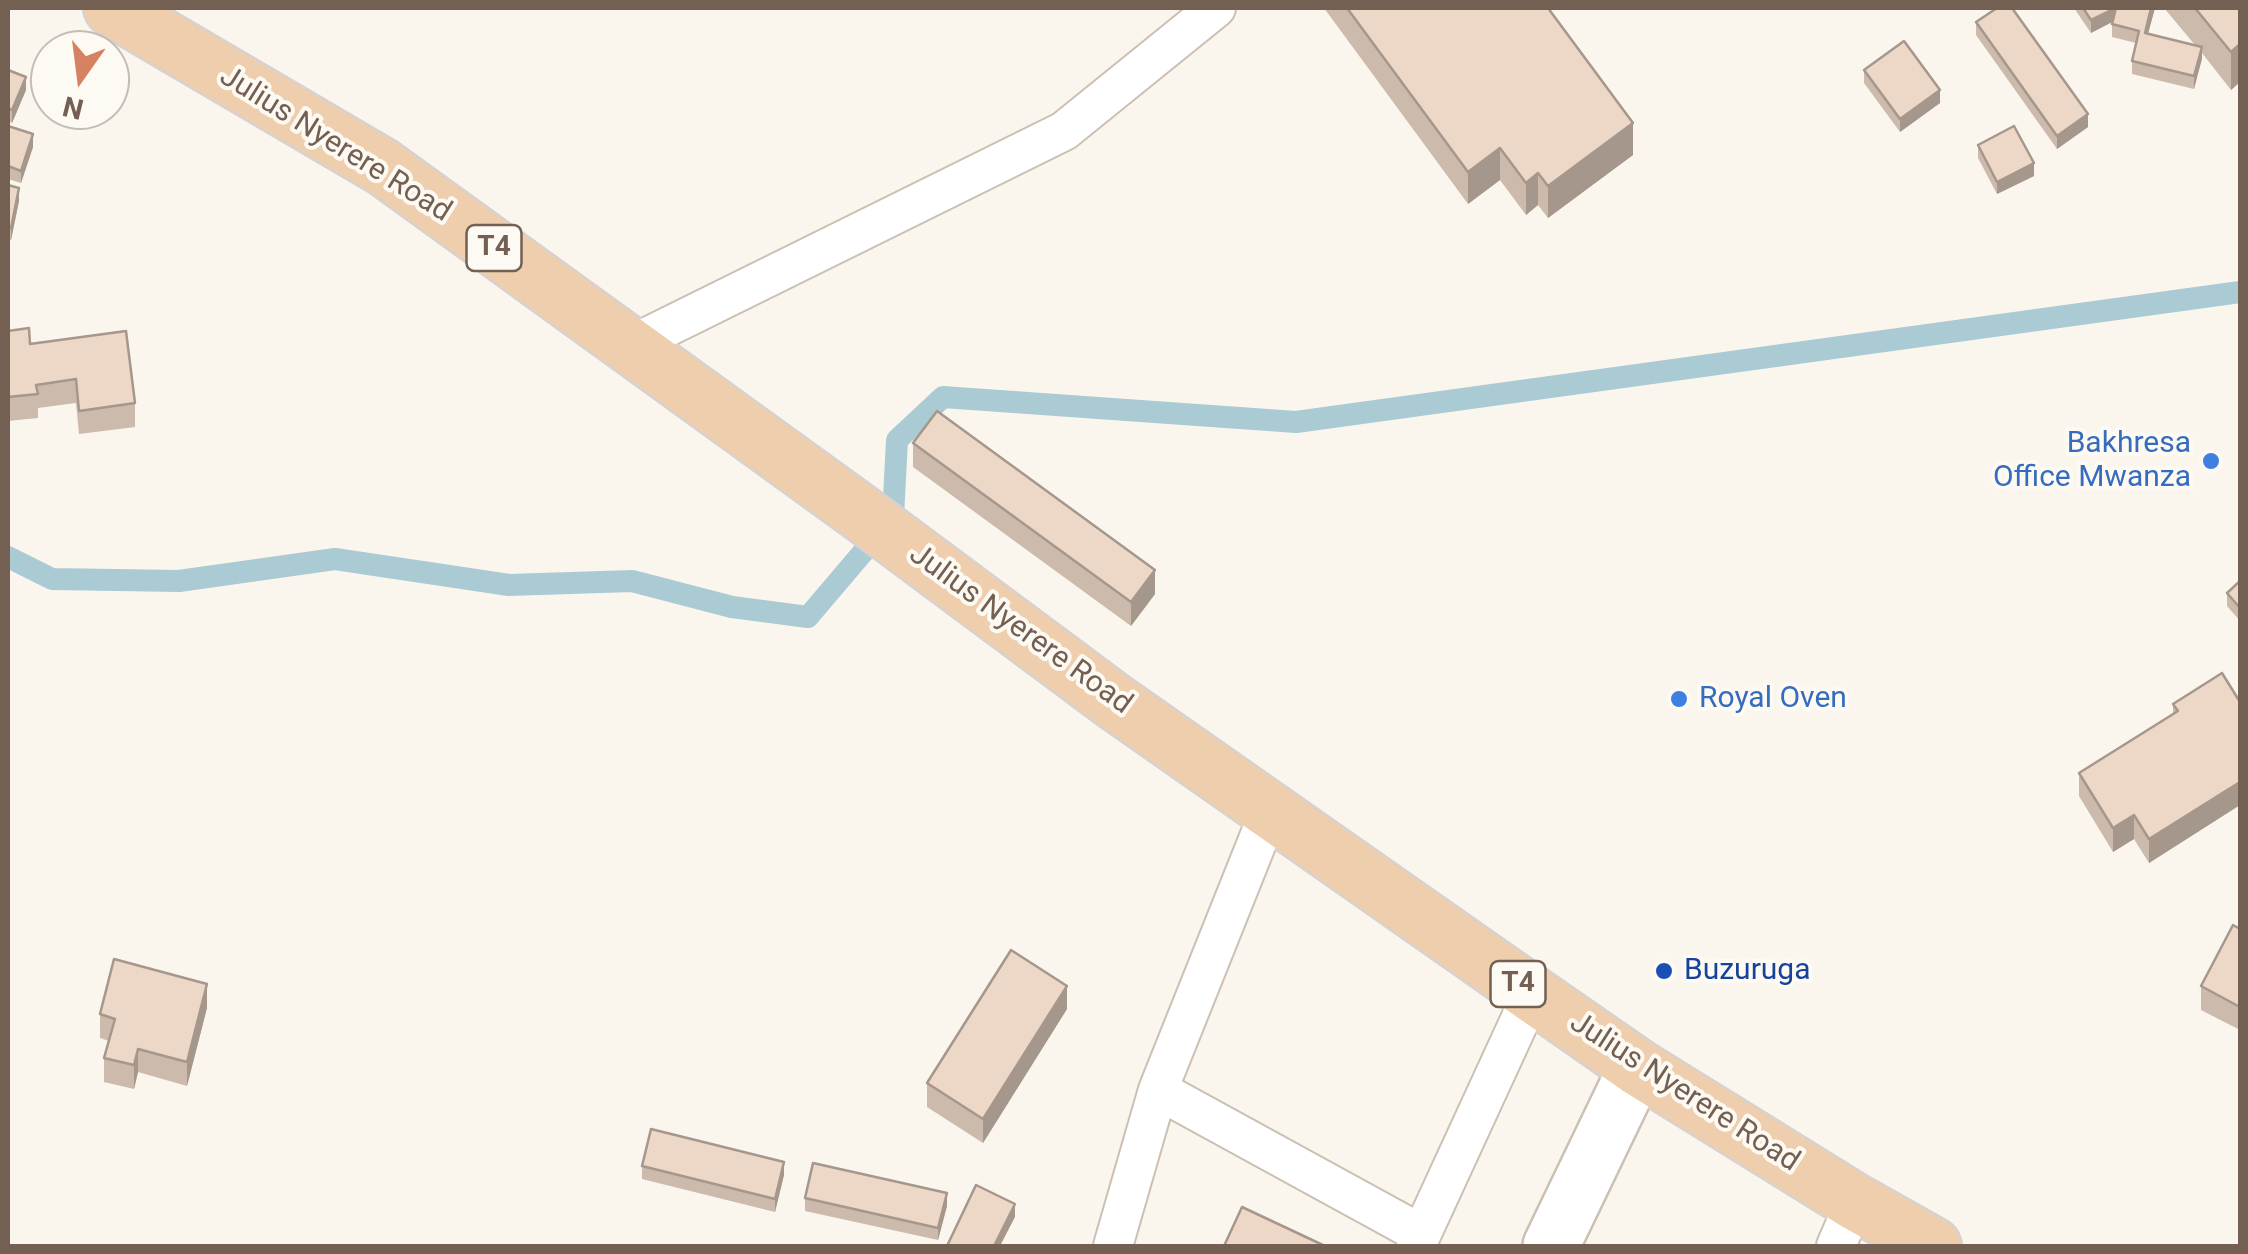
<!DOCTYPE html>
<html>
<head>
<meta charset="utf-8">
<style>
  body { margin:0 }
  #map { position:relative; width:2248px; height:1254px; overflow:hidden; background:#fbf6ed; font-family:Roboto,sans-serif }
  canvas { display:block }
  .frame { position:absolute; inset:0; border:10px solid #746052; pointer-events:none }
  .north { position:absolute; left:30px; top:30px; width:100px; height:100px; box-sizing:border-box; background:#fdfaf3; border:2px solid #c6bcb3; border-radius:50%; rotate:194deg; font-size:28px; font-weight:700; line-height:40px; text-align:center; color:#746052 }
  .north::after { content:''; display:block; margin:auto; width:35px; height:45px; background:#d58162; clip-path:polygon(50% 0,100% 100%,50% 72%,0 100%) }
</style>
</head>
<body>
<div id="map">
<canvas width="2248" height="1254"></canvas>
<div class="frame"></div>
<div class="north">N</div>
</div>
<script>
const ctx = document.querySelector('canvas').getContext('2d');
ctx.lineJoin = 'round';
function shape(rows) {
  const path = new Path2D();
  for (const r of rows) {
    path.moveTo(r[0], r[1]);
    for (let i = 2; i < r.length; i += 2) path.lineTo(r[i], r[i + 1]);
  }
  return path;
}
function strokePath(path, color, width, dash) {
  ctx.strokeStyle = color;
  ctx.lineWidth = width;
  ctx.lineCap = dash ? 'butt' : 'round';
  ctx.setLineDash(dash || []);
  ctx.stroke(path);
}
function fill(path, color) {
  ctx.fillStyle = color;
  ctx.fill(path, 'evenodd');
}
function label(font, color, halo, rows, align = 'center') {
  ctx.font = font + ' Roboto,sans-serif';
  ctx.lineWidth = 8;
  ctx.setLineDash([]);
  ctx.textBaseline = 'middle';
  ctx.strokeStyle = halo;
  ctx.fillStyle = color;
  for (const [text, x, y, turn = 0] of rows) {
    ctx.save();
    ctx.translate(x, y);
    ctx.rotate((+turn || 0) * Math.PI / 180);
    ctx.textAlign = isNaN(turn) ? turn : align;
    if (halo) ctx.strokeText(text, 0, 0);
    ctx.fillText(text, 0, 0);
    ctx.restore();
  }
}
strokePath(shape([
  [8,557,52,579,179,581,335,559,509,585,632,581,732,607,808,617,893,517,897,440,943,397,1296,422,2240,292]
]), '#aacbd3', 22);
const service = shape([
  [629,346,1064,131,1216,8],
  [1158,1090,1421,1234],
  [1113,1246,1158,1090,1270,810],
  [1416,1246,1532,994],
  [1836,1246,1855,1202]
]);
const minor = shape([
  [1551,1246,1637,1067]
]);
const trunk = shape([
  [112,8,383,167,861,513,1115,702,1532,994,1637,1067,1855,1202,1933,1246]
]);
strokePath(service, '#ccbfb3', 42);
strokePath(minor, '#ccbfb3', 60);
strokePath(trunk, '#d8d2cf', 60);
strokePath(service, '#fff', 38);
strokePath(minor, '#fff', 55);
strokePath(trunk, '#efcead', 55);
fill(shape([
  [1324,8,1548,8,1633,155,1548,218,1538,205,1526,215,1500,180,1468,204],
  [2074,8,2155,8,2148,33,2195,45,2164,8,2240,8,2240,82,2231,90,2202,53,2194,89,2132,74,2132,61,2136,43,2112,37,2112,22,2091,33],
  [1976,22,2088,127,2057,149,1976,35],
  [8,70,26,90,12,123,8,121],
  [1864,70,1940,103,1900,132,1864,83],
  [8,126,33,147,21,183,8,179],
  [1978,145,2034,176,1997,194,1978,158],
  [8,185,19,201,11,240,8,240],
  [8,331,135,403,135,427,79,434,76,403,38,408,38,418,8,421],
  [913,443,1155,594,1131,626,913,467],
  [2240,581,2240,621,2227,606,2227,593],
  [2240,702,2240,805,2149,863,2134,839,2113,852,2079,796,2079,773,2173,714,2173,704],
  [2240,929,2240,1030,2201,1010,2201,986],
  [207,1008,187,1086,138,1072,134,1089,104,1082,104,1058,109,1041,100,1038,100,1014],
  [1067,1009,983,1143,927,1107,927,1083],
  [642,1166,784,1175,775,1212,642,1179],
  [805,1198,947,1206,938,1240,805,1211]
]), '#ccbaac');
fill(shape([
  [2116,8,2116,20,2091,33,2091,20],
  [2151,8,2155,8,2145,45,2145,33],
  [2240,44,2240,82,2231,90,2231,52],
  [2202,47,2202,59,2194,89,2194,76],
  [26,77,26,90,12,123,12,110],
  [1940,90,1940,103,1900,132,1900,119],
  [2088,114,2088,127,2057,149,2057,136],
  [1633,123,1633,155,1548,218,1548,186],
  [33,134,33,147,21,183,21,171],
  [1500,148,1500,180,1468,204,1468,172],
  [2034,163,2034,176,1997,194,1997,182],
  [1538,173,1538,205,1526,215,1526,183],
  [19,188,19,201,11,240,11,228],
  [1155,570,1155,594,1131,626,1131,602],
  [2240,782,2240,805,2149,863,2149,839],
  [2134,815,2134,839,2113,852,2113,828],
  [207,984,207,1008,187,1086,187,1062],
  [1067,986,1067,1009,983,1143,983,1119],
  [138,1049,138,1072,134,1089,134,1065],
  [784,1162,784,1175,775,1212,775,1199],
  [947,1193,947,1206,938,1240,938,1228],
  [1015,1204,1015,1217,1000,1246,994,1246]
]), '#a6978c');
const building = shape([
  [1347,8,1548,8,1633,123,1548,186,1538,173,1526,183,1500,148,1468,172,1347,8],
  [1997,8,2012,8,2088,114,2057,136,1976,22,1997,8],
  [2083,8,2116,8,2091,20,2083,8],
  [2116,8,2151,8,2145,33,2202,47,2194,76,2132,61,2139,31,2112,24,2116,8],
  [2195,8,2240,8,2240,44,2231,52,2195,8],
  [1904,41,1940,90,1900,119,1864,70,1904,41],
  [8,70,26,77,12,110,8,108,8,70],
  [8,126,33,134,21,171,8,166,8,126],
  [2014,126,2034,163,1997,182,1978,145,2014,126],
  [8,185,19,188,11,228,8,227,8,185],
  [29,328,30,344,126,331,135,403,79,411,76,379,36,385,38,394,8,397,8,331,29,328],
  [937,411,1155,570,1131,602,913,443,937,411],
  [2240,581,2240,608,2227,593,2240,581],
  [2222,673,2240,702,2240,782,2149,839,2134,815,2113,828,2079,773,2178,711,2173,704,2222,673],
  [2233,925,2240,929,2240,1007,2201,986,2233,925],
  [1011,950,1067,986,983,1119,927,1083,1011,950],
  [114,959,207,984,187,1062,138,1049,134,1065,104,1058,115,1019,100,1014,114,959],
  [651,1129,784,1162,775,1199,642,1166,651,1129],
  [813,1163,947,1193,938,1228,805,1198,813,1163],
  [976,1185,1015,1204,994,1246,947,1246,976,1185],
  [1242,1207,1325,1246,1224,1246,1242,1207]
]);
fill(building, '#edd8c8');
strokePath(building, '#a6978c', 2.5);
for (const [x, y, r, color] of [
  [2211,461,10,"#3f7fe0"],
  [1679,699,10,"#3f7fe0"],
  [1664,971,10,"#1a4fb4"]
]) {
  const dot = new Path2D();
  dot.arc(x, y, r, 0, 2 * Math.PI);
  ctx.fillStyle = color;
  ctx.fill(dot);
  strokePath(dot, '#fdfaf3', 4);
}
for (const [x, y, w] of [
  [494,248,55],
  [1518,984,55]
]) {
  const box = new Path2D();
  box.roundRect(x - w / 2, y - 23, w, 46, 8);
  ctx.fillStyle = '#fdfaf3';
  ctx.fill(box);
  strokePath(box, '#746052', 2.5);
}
label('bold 28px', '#746052', null, [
  ["T4",494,248],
  ["T4",1518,984]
]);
label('30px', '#746052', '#fdfaf3', [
  ["Julius Nyerere Road",335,145,32],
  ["Julius Nyerere Road",1020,630,36],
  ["Julius Nyerere Road",1684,1093,33]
]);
label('30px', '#366cbe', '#fdfaf3', [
  ["Bakhresa",2191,444],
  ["Office Mwanza",2191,478],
  ["Royal Oven",1699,699,"left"]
], 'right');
label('30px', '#164399', '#fdfaf3', [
  ["Buzuruga",1684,971]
], 'left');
</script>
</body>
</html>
